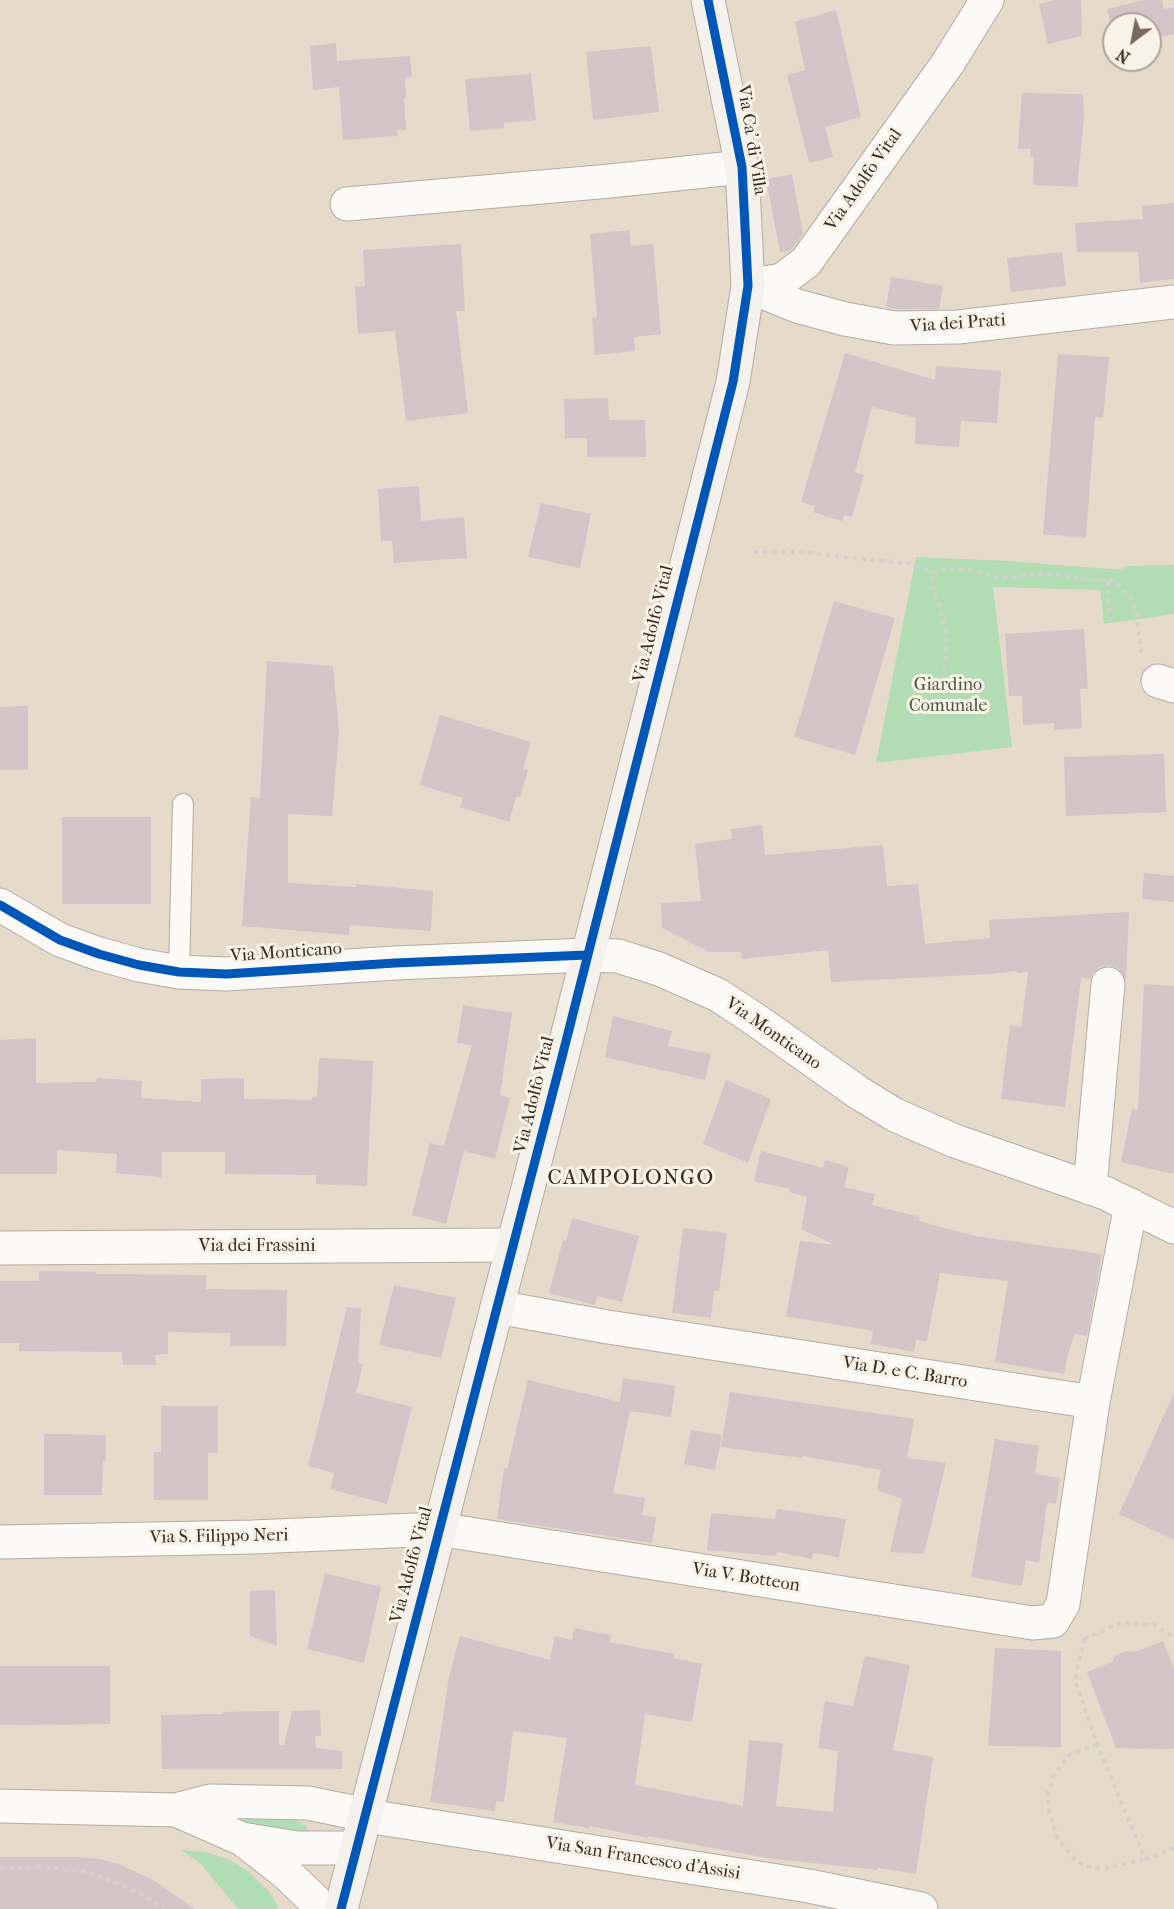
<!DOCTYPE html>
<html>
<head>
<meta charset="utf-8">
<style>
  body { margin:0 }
  #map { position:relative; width:1174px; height:1909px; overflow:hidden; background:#e6dbca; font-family:"IM FELL French Canon",serif }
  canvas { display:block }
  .north { position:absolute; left:1102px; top:12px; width:60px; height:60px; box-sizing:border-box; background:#f7f3e8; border:2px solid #aca397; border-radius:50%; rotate:212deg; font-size:16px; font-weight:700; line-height:24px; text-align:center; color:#3b2a1e }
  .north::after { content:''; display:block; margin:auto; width:21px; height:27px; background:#77685a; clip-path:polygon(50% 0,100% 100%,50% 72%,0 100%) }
</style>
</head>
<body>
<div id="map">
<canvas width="1174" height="1909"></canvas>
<div class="north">N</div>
</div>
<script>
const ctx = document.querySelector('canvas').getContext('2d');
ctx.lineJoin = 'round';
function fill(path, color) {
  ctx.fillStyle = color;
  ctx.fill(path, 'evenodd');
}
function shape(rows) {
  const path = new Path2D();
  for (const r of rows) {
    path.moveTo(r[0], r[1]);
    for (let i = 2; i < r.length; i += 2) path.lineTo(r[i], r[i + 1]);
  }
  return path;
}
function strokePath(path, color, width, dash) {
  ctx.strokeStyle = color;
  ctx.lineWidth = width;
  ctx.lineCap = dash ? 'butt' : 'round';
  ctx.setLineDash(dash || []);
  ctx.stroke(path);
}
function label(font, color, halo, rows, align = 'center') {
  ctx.font = font + ' "IM FELL French Canon",serif';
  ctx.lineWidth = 6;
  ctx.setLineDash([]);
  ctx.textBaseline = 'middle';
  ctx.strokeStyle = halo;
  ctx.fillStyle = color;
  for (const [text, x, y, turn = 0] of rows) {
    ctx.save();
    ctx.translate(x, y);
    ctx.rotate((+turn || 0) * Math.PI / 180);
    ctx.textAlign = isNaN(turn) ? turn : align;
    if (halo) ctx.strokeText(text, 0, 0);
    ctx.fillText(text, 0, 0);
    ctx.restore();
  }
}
fill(shape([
  [916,557,1008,561,1123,570,1124,566,1174,565,1174,614,1104,624,1100,590,993,587,1012,747,876,763],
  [284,1817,298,1821,306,1826,308,1830,306,1833,302,1835,218,1818],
  [181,1850,205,1852,228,1859,249,1872,270,1893,279,1909,238,1909,201,1864]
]), '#b2ddb4');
fill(shape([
  [1055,0,1081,0,1082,36,1048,44,1039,4],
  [1144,0,1162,0,1164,9,1174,7,1174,34,1150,39,1150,24,1114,24,1114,37,1107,9],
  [836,10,861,117,825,127,833,157,809,163,787,75,805,70,795,22],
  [336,43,337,61,410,56,412,77,405,78,406,98,404,99,406,130,397,130,398,136,343,140,339,87,313,90,310,46],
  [651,46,659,112,593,120,586,52],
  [531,74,536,120,504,123,504,128,470,131,465,79],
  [1022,93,1083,94,1084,119,1077,187,1033,185,1034,157,1030,157,1031,149,1018,149],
  [792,174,803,234,792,249,789,251,780,252,766,179],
  [1174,203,1174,279,1140,283,1138,252,1077,252,1075,223,1143,219,1142,206],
  [629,230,631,246,653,244,661,334,634,337,635,351,595,355,592,318,597,317,590,234],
  [461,244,465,311,456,311,468,413,406,421,395,331,358,334,355,286,365,286,363,250],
  [1062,252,1066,286,1011,292,1007,258],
  [891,277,943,286,939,309,896,309,886,307],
  [845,353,935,380,936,366,1001,371,997,423,961,421,959,447,915,444,916,418,872,407,855,472,864,475,852,517,844,515,842,521,813,512,815,506,801,502],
  [1058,354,1109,357,1103,418,1095,417,1086,538,1043,534],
  [608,398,609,420,645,420,646,457,587,457,587,438,565,438,564,399],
  [419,486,421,521,464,517,467,558,394,563,392,540,381,541,378,489],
  [541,503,591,514,580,568,528,557],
  [834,601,895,618,855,755,794,737],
  [1084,629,1088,689,1080,689,1082,728,1054,730,1054,723,1023,725,1022,696,1009,696,1005,634],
  [267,661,333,666,339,731,332,816,288,814,288,883,356,887,356,884,433,891,431,931,350,925,349,935,242,926,251,797,260,798],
  [28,706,28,770,0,770,0,707],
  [440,715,531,742,523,769,528,770,520,797,516,797,509,822,460,807,463,798,420,785],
  [1164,754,1166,812,1066,816,1064,757],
  [62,817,151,817,151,904,62,904],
  [762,825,765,855,883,845,887,886,918,884,925,944,990,938,989,920,1129,912,1126,980,1119,969,1109,965,1100,967,1093,973,1091,979,1081,978,1065,1107,1001,1099,1010,1025,1021,1027,1028,972,1017,973,1017,971,992,974,831,982,828,950,742,959,741,952,709,952,662,928,661,903,701,901,695,844,732,839,731,829],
  [1144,873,1174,876,1174,902,1142,899],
  [1144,984,1174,986,1174,1174,1121,1162,1132,1109,1138,1110],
  [463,1005,512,1013,500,1095,510,1098,495,1159,464,1151,446,1224,412,1215,430,1143,444,1146,472,1045,457,1043],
  [613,1016,672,1031,668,1046,711,1054,705,1080,605,1057],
  [36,1038,36,1083,96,1082,97,1078,142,1081,141,1098,201,1102,201,1079,244,1078,244,1099,312,1100,312,1097,317,1096,319,1058,373,1061,367,1186,316,1184,316,1175,225,1174,225,1152,162,1152,162,1177,116,1173,117,1154,57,1150,57,1174,0,1174,0,1040],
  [726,1080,771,1099,748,1163,703,1144],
  [761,1151,823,1168,825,1160,849,1167,844,1187,875,1194,872,1205,920,1217,919,1221,975,1236,1102,1254,1087,1336,1075,1334,1067,1356,1064,1374,995,1362,1008,1281,940,1273,927,1341,916,1340,914,1352,871,1344,873,1331,786,1316,800,1241,835,1245,801,1229,807,1197,789,1192,790,1189,754,1181],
  [572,1218,639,1236,622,1302,597,1296,595,1305,549,1293,563,1240,566,1241],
  [683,1228,727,1233,719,1291,714,1291,711,1318,672,1313],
  [39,1271,96,1272,96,1274,206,1275,206,1289,287,1290,286,1346,230,1346,230,1333,168,1332,168,1354,155,1355,156,1365,123,1365,122,1352,19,1351,19,1343,0,1343,0,1281,39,1281],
  [394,1285,456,1298,441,1358,379,1345],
  [347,1307,361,1309,358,1363,363,1364,356,1393,412,1407,387,1504,330,1489,334,1473,308,1466],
  [623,1378,675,1386,671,1417,630,1411,613,1493,645,1498,642,1515,656,1517,652,1543,497,1519,504,1468,507,1469,528,1380,620,1402],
  [730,1392,914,1419,907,1458,946,1463,924,1554,890,1552,902,1499,877,1490,881,1470,802,1456,802,1458,721,1447],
  [1174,1393,1174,1540,1119,1514],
  [161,1406,218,1406,218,1453,208,1453,208,1500,154,1500,154,1452,161,1452],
  [691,1430,722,1435,715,1470,684,1464],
  [44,1434,106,1435,106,1461,103,1461,102,1495,44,1495],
  [995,1439,1039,1446,1035,1474,1060,1478,1056,1504,1047,1503,1039,1563,1026,1560,1022,1586,971,1577],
  [777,1509,846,1519,839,1557,813,1553,812,1559,777,1552,776,1556,707,1550,711,1513,775,1519],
  [325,1573,381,1587,364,1663,307,1649],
  [275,1590,276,1626,277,1646,250,1636,250,1591],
  [574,1628,611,1635,610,1642,674,1654,673,1658,702,1664,692,1722,645,1714,635,1785,743,1806,749,1740,783,1743,776,1806,833,1812,838,1751,818,1748,825,1701,853,1706,865,1656,910,1665,893,1750,933,1757,916,1874,878,1868,877,1870,767,1858,648,1836,648,1838,590,1826,589,1828,553,1822,567,1738,513,1731,504,1802,496,1801,495,1811,430,1802,449,1677,460,1636,550,1660,555,1636,572,1640],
  [1163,1641,1174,1668,1174,1749,1116,1748,1087,1672,1112,1662,1116,1655,1126,1651,1135,1652],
  [995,1648,1061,1651,1061,1747,988,1746],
  [0,1666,110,1666,110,1724,0,1725],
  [320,1710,321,1736,315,1736,316,1748,342,1751,342,1769,162,1769,161,1715,223,1714,223,1712,279,1711,279,1745,284,1745,292,1711],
  [0,1857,76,1857,99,1859,119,1864,155,1881,195,1909,0,1909]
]), '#d2c4c7');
const lane = shape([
  [179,972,183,804]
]);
const street = shape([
  [347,204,610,181,742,167],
  [748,286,797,306,845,319,894,328,958,327,1174,302],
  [748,286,782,280,806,262,948,63,987,0],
  [1158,681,1174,686],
  [0,905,60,940,99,954,139,965,179,972,226,974,395,963,587,955,618,956,659,969,718,995,753,1018,859,1093,895,1115,955,1141,1105,1193,1174,1227],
  [1090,1188,1108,984],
  [0,1248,513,1245],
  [1093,1402,1131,1205],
  [0,1542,253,1537,438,1529,1033,1623,1053,1621,1063,1604,1093,1402,608,1327,497,1307],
  [0,1806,176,1810,242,1839,297,1848,356,1848],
  [176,1810,210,1801,308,1803,386,1819,809,1886,921,1909],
  [246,1842,287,1874,314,1900,321,1909]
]);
const secondary = shape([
  [341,1909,562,1057,733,382,748,286,742,167,708,0]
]);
strokePath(lane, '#b3ab9f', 22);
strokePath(street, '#b3ab9f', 35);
strokePath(secondary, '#b3ab9f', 35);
strokePath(shape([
  [754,552,800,552,913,564,934,572],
  [1109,579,1118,585,1131,598,1136,610,1141,653],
  [942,687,947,642,945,628,931,576,934,572,945,568,963,569,991,576,1007,578,1046,573,1092,580,1108,579,1110,623],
  [1084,1639,1075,1680,1097,1744,1145,1859,1174,1848],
  [1084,1639,1122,1622,1154,1625,1174,1637],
  [1097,1744,1069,1755,1056,1772,1048,1791,1049,1811,1057,1837,1071,1856,1085,1866,1101,1869,1145,1859],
  [0,1868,45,1867,87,1872,117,1883,145,1896,163,1909]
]), '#d3cfca', 4, [4.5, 4.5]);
strokePath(lane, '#fbfaf7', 20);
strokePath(street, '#fbfaf7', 33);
strokePath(secondary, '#f5f1ec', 33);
strokePath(shape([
  [0,905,60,940,99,954,139,965,179,972,226,974,395,963,587,955],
  [341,1909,562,1057,733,382,748,286,742,167,708,0]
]), '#0057b8', 9);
label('18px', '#3b2a1e', '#f7f3e8', [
  ["Via Ca' di Villa",751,140,81],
  ["Via Adolfo Vital",864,180,-55],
  ["Via dei Prati",958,324,-4],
  ["Via Adolfo Vital",654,624,-76],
  ["Via Monticano",286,953,-4],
  ["Via Monticano",773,1034,35],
  ["Via Adolfo Vital",535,1095,-76],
  ["Via dei Frassini",257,1247],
  ["Via D. e C. Barro",905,1373,9],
  ["Via S. Filippo Neri",219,1537,-1],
  ["Via Adolfo Vital",412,1565,-75],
  ["Via V. Botteon",746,1578,9],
  ["Via San Francesco d'Assisi",643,1859,9]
]);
label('18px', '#4e573f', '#f7f3e8', [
  ["Giardino",948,686],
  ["Comunale",948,707]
]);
ctx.letterSpacing = '1.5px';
label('21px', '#3b2a1e', '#f7f3e8', [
  ["CAMPOLONGO",631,1179]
]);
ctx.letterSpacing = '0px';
</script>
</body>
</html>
